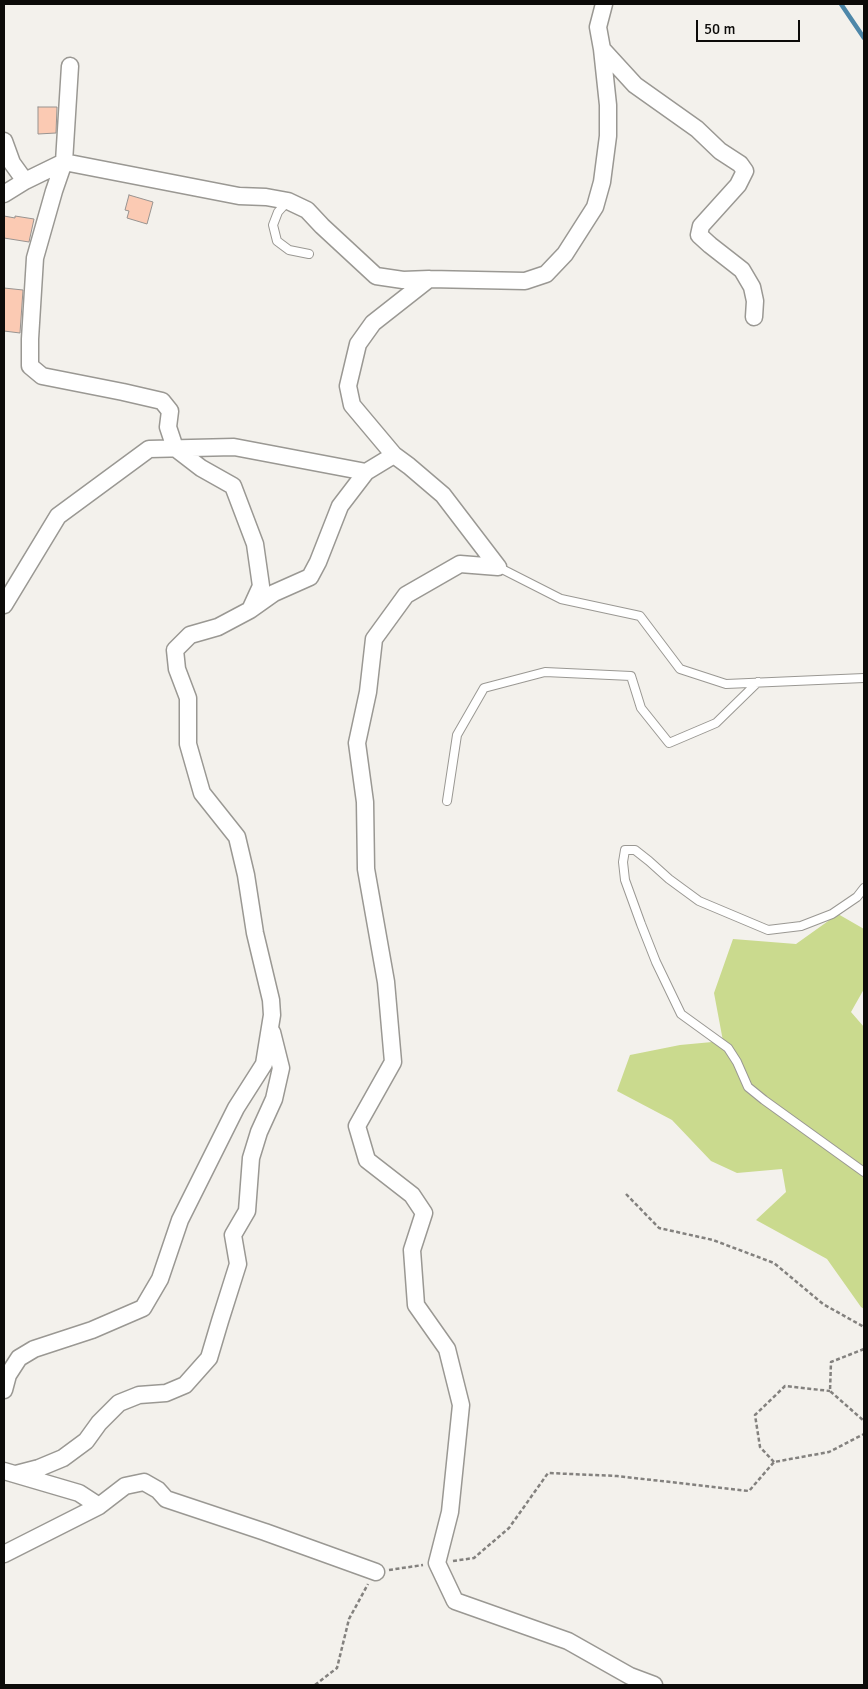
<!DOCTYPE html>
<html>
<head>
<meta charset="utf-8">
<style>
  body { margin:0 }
  #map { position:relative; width:868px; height:1689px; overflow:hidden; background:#f3f1ec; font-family:Signika,sans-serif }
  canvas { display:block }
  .frame { position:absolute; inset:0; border:5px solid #0c0b09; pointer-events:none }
  .scale { position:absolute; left:696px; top:20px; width:104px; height:22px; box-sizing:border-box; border:2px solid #0c0b09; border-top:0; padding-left:6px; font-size:15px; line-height:18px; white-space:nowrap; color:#0c0b09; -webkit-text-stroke:4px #f3f1ec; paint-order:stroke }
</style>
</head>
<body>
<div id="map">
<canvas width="868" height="1689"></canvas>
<div class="frame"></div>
<div class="scale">50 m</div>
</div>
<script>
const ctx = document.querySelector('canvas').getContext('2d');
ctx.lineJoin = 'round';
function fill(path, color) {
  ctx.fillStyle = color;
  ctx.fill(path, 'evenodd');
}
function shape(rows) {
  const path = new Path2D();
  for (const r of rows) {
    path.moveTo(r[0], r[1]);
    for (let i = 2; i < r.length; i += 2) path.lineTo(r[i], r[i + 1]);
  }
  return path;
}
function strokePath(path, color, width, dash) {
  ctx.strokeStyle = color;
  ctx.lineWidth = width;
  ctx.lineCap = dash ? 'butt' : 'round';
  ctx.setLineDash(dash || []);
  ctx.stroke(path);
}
fill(shape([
  [838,914,864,929,864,989,851,1012,864,1027,864,1309,861,1307,827,1259,756,1220,786,1192,782,1169,737,1173,711,1161,672,1120,617,1091,630,1055,680,1045,723,1041,714,993,733,939,796,944]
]), '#cada8e');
strokePath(shape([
  [841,4,864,38]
]), '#4d87a9', 4.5);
const building = shape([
  [38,107,57,107,56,133,38,134,38,107],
  [129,195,153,202,147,224,127,218,129,211,125,210,129,195],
  [4,216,15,218,15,216,34,219,29,242,4,238,4,216],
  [4,288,23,290,20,333,4,331,4,288]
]);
fill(building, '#fbcab3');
strokePath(building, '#989390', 1);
const lane = shape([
  [288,201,278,212,273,225,277,241,289,250,309,254],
  [498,567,561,599,640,616,680,669,726,684,864,678],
  [447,801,457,735,484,688,545,672,631,676,641,708,669,743,716,723,758,682],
  [864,888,857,897,832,914,801,926,768,930,699,901,669,879,649,861,635,850,625,850,623,862,625,880,641,924,656,962,681,1014,728,1048,737,1062,748,1087,764,1100,864,1172]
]);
const street = shape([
  [602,49,635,85,697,129,720,151,740,164,745,171,738,185,701,226,699,235,710,245,742,270,752,287,755,301,754,317],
  [4,141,12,163,25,181],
  [4,194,25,181,64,162,239,196,266,197,288,201,307,210,322,226,376,276,403,280,429,279,525,281,546,274,565,254,595,207,602,182,608,136,608,105,602,49,598,27,604,4],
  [394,455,352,405,348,386,358,344,373,323,429,279],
  [498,567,460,564,406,595,374,639,368,692,357,743,365,802,366,869,386,982,393,1062,357,1126,367,1160,412,1195,424,1213,412,1250,416,1305,447,1349,461,1405,450,1512,437,1563,455,1601,568,1641,630,1676,654,1685],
  [4,605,58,516,149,449,234,447,366,472],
  [250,610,274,593,310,577,318,562,340,506,366,472,394,455,409,466,443,495,498,567],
  [4,1390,8,1375,19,1358,34,1349,92,1330,143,1308,160,1279,180,1220,236,1108,264,1064,272,1015,271,1000,255,933,246,875,237,837,202,793,188,744,188,698,177,669,175,650,190,635,218,627,250,610,261,586,255,544,233,486,201,468,175,448,168,427,170,411,162,401,123,392,42,376,30,366,30,339,35,258,54,191,64,162,70,66],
  [4,1471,79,1493,99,1506],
  [16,1474,39,1468,63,1458,86,1441,99,1423,119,1403,139,1395,166,1393,185,1385,209,1358,220,1321,238,1264,233,1235,247,1211,251,1158,259,1132,274,1099,281,1068,272,1032],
  [4,1554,99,1506,125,1486,144,1482,158,1490,166,1499,265,1532,376,1572]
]);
strokePath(lane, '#9a9893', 10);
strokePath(street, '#9a9893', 19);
strokePath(shape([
  [626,1194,659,1228,713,1240,774,1263,823,1304,864,1327],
  [864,1349,831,1362,830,1391,864,1421],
  [774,1462,760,1447,755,1415,785,1386,830,1391],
  [453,1561,474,1558,509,1528,548,1473,617,1476,749,1491,774,1462,829,1452,864,1434],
  [389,1570,423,1565],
  [315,1685,337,1668,349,1619,368,1584]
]), '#83817e', 2.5, [4, 2.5]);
strokePath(lane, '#fff', 8);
strokePath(street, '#fff', 16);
</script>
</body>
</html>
